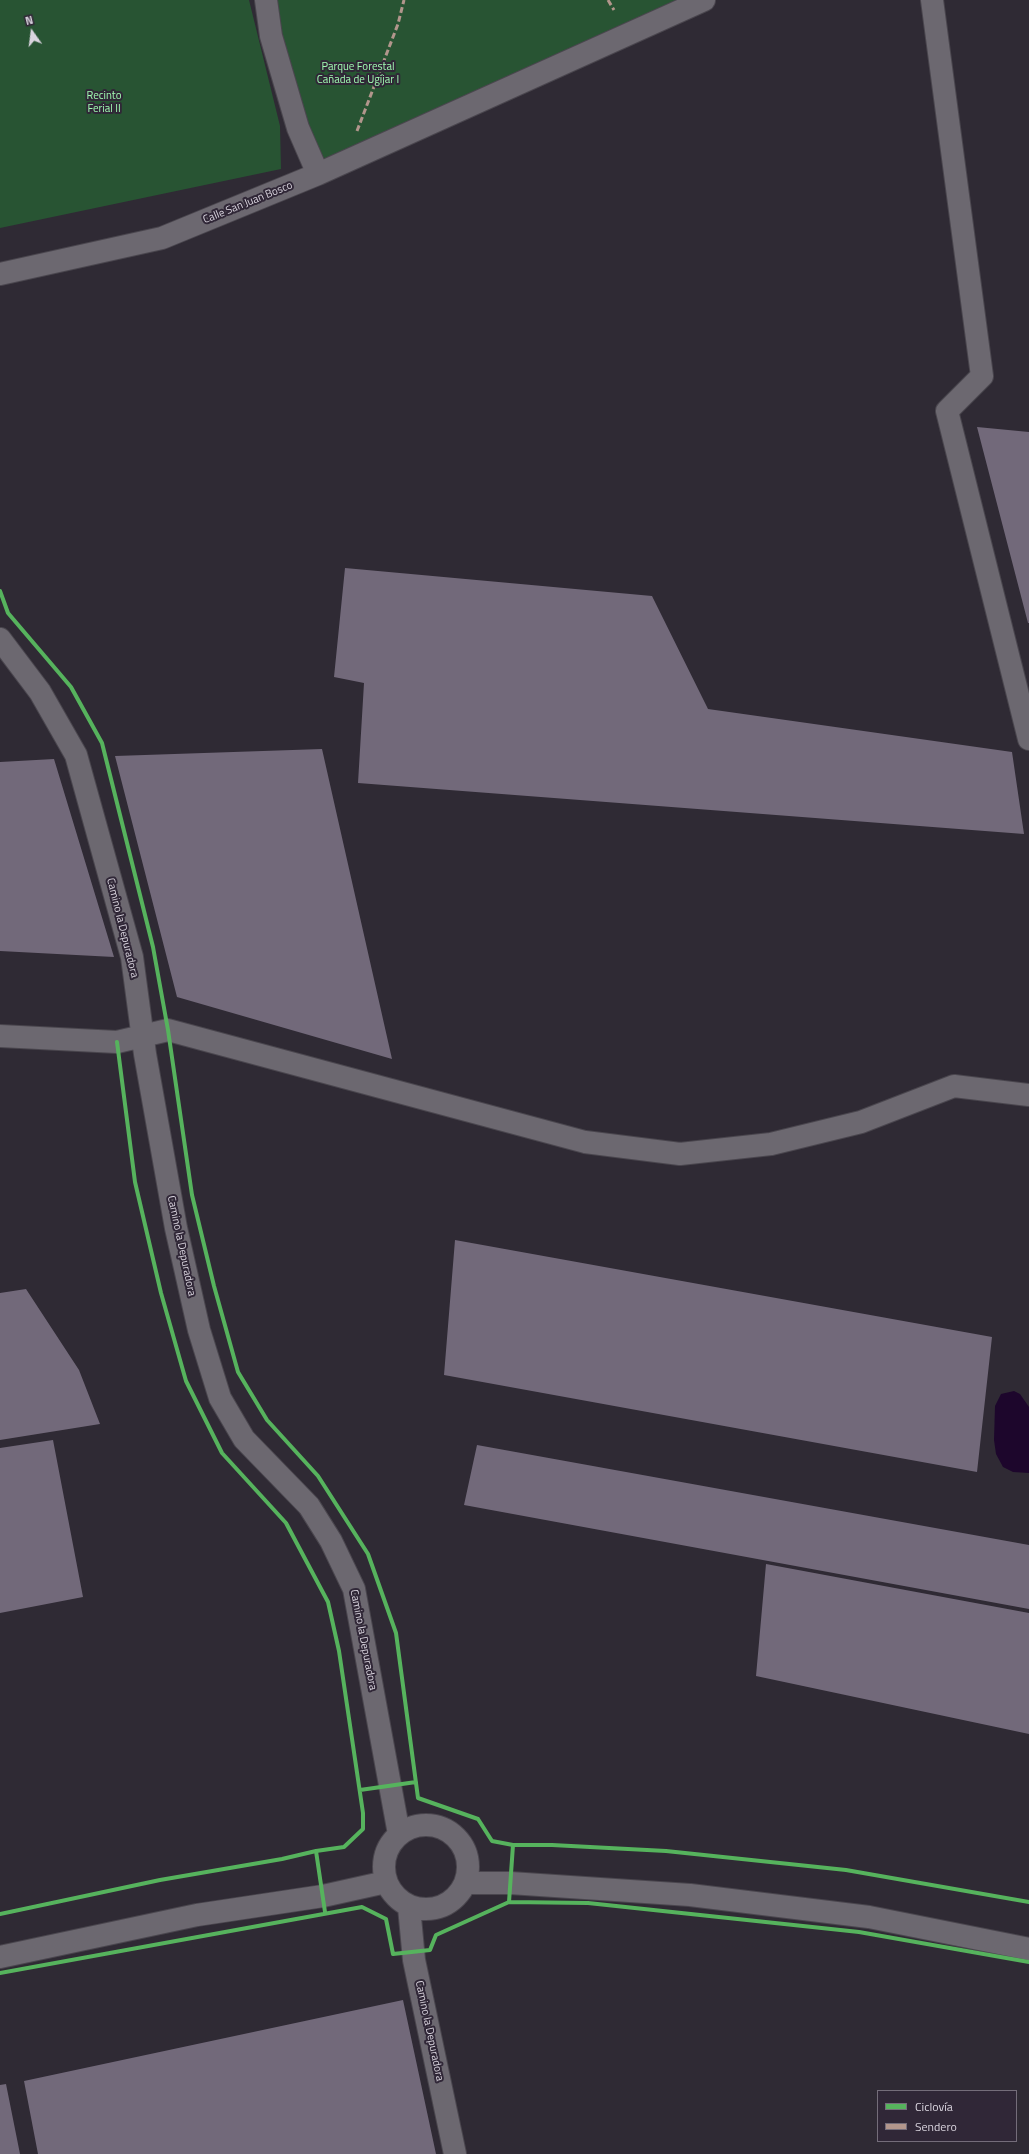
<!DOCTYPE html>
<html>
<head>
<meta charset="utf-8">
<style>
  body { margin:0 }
  #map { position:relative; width:1029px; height:2154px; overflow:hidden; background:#2f2a34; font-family:"Titillium Web",sans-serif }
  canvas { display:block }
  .legend { position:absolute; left:877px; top:2090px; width:140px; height:52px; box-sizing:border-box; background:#302737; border:1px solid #746d7a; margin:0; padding:5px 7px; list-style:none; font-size:12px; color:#dad5df }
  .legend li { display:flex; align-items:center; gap:8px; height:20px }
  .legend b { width:20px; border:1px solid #746d7a }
  .north { position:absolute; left:12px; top:12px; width:40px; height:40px; -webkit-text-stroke:3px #302737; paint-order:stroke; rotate:346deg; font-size:11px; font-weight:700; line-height:16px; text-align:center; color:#dad5df }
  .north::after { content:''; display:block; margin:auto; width:14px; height:18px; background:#dad5df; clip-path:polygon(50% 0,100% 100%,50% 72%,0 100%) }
</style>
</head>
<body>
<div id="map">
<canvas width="1029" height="2154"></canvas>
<ul class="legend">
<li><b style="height:5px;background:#56b35d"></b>Ciclovía</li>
<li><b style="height:5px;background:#b2968c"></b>Sendero</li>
</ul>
<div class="north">N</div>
</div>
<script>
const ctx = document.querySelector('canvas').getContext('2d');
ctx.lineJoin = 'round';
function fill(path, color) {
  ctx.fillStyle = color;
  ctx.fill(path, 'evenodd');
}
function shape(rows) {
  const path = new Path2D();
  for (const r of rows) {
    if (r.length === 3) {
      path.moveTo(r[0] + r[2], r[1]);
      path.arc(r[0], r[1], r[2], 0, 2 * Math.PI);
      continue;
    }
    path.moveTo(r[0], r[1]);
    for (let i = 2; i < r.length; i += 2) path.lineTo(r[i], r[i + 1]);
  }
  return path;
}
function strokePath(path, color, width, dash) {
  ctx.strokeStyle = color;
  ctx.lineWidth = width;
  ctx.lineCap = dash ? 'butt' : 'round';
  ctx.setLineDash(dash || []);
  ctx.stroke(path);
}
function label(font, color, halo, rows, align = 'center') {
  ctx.font = font + ' "Titillium Web",sans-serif';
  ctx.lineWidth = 4;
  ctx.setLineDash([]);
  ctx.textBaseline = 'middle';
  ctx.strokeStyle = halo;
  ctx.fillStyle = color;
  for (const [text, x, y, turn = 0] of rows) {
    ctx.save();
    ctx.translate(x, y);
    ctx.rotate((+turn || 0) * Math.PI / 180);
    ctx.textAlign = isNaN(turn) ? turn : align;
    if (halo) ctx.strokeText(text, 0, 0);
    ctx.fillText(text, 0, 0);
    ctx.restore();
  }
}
fill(shape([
  [0,0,249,0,280,126,281,169,0,228],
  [266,0,677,0,318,174]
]), '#285433');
fill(shape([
  [1014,1391,1020,1394,1029,1407,1029,1473,1013,1472,1003,1467,996,1454,994,1440,995,1406,1001,1394]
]), '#1d062c');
fill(shape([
  [977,427,1029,432,1029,623,1028,623],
  [345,568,652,596,708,709,1012,752,1024,834,358,783,364,683,334,677],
  [322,749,392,1059,177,997,115,756],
  [54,759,114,957,0,951,0,762],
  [455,1240,992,1337,977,1472,444,1375],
  [26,1289,79,1370,100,1424,0,1440,0,1293],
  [53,1440,83,1597,0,1613,0,1448],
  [477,1445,1029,1545,1029,1609,464,1505],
  [766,1564,1029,1613,1029,1734,756,1676],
  [403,2000,436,2154,38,2154,24,2081],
  [6,2084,20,2154,0,2154,0,2085]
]), '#72697a');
const minor = shape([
  [932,0,982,376,947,411,1029,739],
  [318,174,704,0],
  [0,274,162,238,318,174,298,128,271,36,266,0],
  [0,639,40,692,76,755,132,957,145,1054,176,1228,199,1330,220,1398,244,1439,309,1506,331,1541,354,1589,399,1834],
  [0,1036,117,1042,168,1030,585,1142,680,1154,771,1144,861,1122,954,1086,1029,1095],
  [426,1867,42],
  [466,1883,510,1883,690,1895,869,1917,1029,1949],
  [409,1907,414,1960,455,2154],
  [0,1957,197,1915,323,1896,386,1882]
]);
strokePath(minor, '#4a464e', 24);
strokePath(minor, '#6c6870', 22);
strokePath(shape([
  [608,0,614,10],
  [357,131,398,24,404,0]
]), '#b2968c', 3, [6, 3]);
strokePath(shape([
  [0,591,8,613,71,687,102,743,153,947,168,1030,192,1195,214,1286,238,1372,267,1420,318,1476,368,1554,396,1633,418,1798,478,1819,492,1841,513,1845,509,1902],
  [117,1042,135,1182,161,1293,186,1381,222,1453,286,1523,328,1602,339,1651,363,1813,363,1829,344,1847,316,1851,325,1912],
  [360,1790,416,1782],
  [513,1845,552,1845,666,1851,846,1870,1029,1902],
  [0,1914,160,1880,282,1859,316,1851],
  [0,1973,362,1907,386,1919,393,1954,430,1950,436,1935,509,1902,588,1903,859,1932,1029,1962]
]), '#56b35d', 4);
label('11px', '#a1fcb2', '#302737', [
  ["Parque Forestal",358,67],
  ["Cañada de Ugíjar I",358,80],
  ["Recinto",104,96],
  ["Ferial II",104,109]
]);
label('11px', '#dad5df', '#302737', [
  ["Calle San Juan Bosco",248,203,-22],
  ["Camino la Depuradora",122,928,76],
  ["Camino la Depuradora",181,1246,78],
  ["Camino la Depuradora",363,1640,79],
  ["Camino la Depuradora",429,2031,78]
]);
</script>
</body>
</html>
